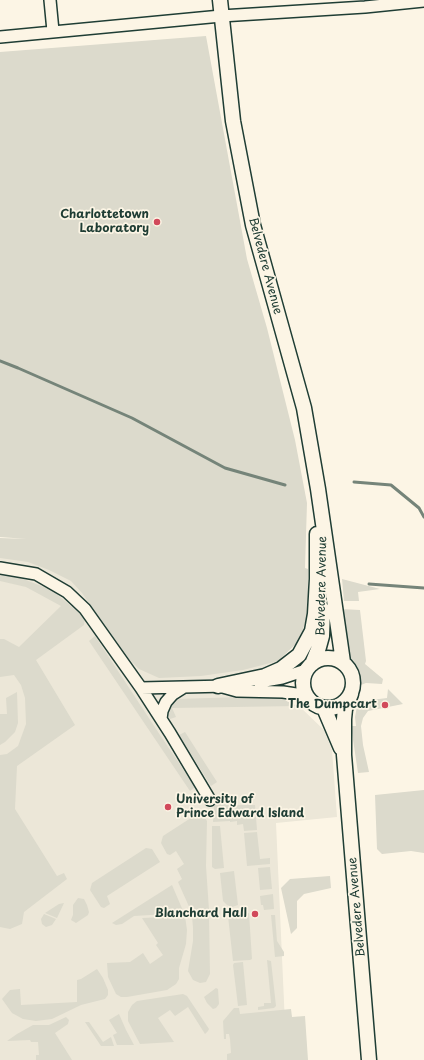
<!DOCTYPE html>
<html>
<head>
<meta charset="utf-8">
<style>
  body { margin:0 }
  canvas { display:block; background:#fcf5e5 }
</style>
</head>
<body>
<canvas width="424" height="1060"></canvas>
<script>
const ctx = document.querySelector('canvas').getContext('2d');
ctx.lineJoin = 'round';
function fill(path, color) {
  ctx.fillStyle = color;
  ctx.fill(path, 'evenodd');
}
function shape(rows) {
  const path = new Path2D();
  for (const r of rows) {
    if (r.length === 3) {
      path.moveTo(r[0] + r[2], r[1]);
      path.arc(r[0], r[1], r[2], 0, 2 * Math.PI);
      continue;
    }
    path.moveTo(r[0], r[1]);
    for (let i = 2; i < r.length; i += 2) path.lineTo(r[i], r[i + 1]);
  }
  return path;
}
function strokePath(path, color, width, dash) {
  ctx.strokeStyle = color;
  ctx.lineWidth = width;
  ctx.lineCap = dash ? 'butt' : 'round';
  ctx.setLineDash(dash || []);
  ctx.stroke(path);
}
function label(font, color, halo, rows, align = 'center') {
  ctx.font = font + ' "Playpen Sans",sans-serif';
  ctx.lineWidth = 3.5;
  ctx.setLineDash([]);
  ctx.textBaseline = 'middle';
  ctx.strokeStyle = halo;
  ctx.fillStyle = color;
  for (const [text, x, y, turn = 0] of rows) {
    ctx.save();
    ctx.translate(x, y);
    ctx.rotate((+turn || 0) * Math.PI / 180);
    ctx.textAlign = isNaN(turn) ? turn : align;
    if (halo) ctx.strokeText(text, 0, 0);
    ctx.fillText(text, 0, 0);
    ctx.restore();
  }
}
fill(shape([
  [0,548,282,643,279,703,298,705,324,730,332,750,337,817,276,823,285,1024,288,1060,0,1060]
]), '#ece7d8');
fill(shape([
  [206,36,247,259,267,328,295,440,307,503,305,568,308,569,308,612,300,640,278,661,243,670,201,676,159,678,139,669,129,659,82,593,71,581,49,570,28,562,0,558,0,538,27,539,0,537,0,52],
  [0,575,15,576,52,590,85,618,84,625,36,660,75,725,17,766,15,809,57,876,64,873,67,879,24,912,22,924,10,929,0,927,0,755,7,754,18,746,26,724,25,698,21,685,14,675,0,677,0,639,4,639,19,647,61,606,26,587,0,581],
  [342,579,380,589,358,592,359,601,344,601],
  [341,609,360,610,366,661,365,664,383,679,382,684,366,683,361,685,359,670,353,663,347,651],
  [95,636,160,735,195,787,190,791,89,641],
  [388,689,403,704,368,711,363,718,361,726,363,745,369,772,358,773,351,726,356,726,355,717,357,706,363,701,387,698],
  [17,692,18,723,15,732,5,742,0,745,0,714,7,714,6,698],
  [277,696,297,706,172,708,176,717,170,719,167,710,175,699],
  [185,732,217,782,211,786,179,735],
  [424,790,424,853,411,851,382,854,377,849,375,795],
  [226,798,226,805,255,805,257,830,244,831,243,824,237,825,237,821,230,822,230,821,213,822,214,804,218,800],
  [197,814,203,815,207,821,206,866,209,910,191,911,178,882,182,879,177,869,184,864,176,851,170,855,167,854,161,843,163,836],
  [212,826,220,826,224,868,215,869,212,867],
  [257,832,260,859,270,858,270,864,247,866,244,833],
  [146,848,152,849,160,862,107,896,110,904,104,908,101,907,90,890,92,883],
  [270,867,272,889,260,890,258,868],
  [234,871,238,905,232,907,227,905,223,901,220,873],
  [330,876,331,888,304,894,297,901,297,928,291,934,281,888,290,879],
  [172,885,184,913,134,916,122,924,116,925,112,923],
  [273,894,274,909,264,910,263,905,261,905,260,896],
  [78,898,84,899,87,905,89,912,88,915,76,923,71,920,73,915,73,905],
  [64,903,57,918,45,913,59,904],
  [249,913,252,959,250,960,233,961,228,916,229,915],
  [44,914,56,919,52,925,46,927,42,924,41,919],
  [209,915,210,974,206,982,200,983,193,980,188,971,193,941,193,928,192,916],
  [271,915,275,915,277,941,284,952,284,956,275,957],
  [185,916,187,930,186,944,179,968,179,979,176,984,167,990,127,997,121,997,116,994,108,977,107,963,130,962,143,953,150,964,163,955,156,945,158,943,142,918],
  [267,960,271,961,276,1006,274,1008,258,1010,258,1007,264,1006,264,1003,271,1003],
  [243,962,247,1005,238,1006,233,965,234,963],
  [97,969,103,978,108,990,108,995,105,999,81,1005,52,1019,36,1021,23,1019,12,1013,2,999,10,990,20,989,21,1005,77,1002,77,980,81,979],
  [216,988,218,989,219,1004,216,1008,213,1009,207,1003,204,997],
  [183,994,187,996,209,1029,208,1031,205,1034,188,1007,175,1016,170,1010,158,1018,174,1042,140,1044,128,1021,128,1012,132,1005,137,1001],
  [234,1008,239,1008,240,1014,291,1009,292,1017,305,1016,308,1060,227,1060,227,1054,231,1053,230,1039,229,1034,226,1034,226,1039,224,1039,223,1021],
  [119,1014,126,1030,134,1045,117,1045,113,1035,117,1033,109,1020],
  [66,1017,69,1020,68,1024,55,1033,72,1060,36,1060,36,1055,39,1055,38,1042,31,1042,30,1040,7,1041,17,1034,33,1025,49,1025],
  [85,1022,89,1022,103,1042,111,1037,114,1046,101,1046]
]), '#dcdacc');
strokePath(shape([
  [0,361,18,368,132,418,225,468,285,485],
  [354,482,391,485,419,508,424,517],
  [369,584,424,588]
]), '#758479', 3);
const minor = shape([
  [50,0,53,31],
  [0,37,221,16,365,7,424,1],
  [0,568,36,574,67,592,85,609,141,688,170,733,210,800],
  [259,682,282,678,306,670],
  [219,686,237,691,283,692,296,694,309,700],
  [141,688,226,686],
  [161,719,162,711,166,702,173,694,184,687]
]);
const major = shape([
  [220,0,233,121,253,225,304,408,318,489,343,662],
  [328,683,25],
  [312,664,319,647,322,636,323,610],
  [218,686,265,676,281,669,299,655,312,631,315,614,317,579,317,534],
  [351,694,345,709,344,719,344,755,369,1060],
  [324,708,341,748]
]);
strokePath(minor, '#1f3d34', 14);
strokePath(major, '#1f3d34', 17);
strokePath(minor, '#fcf5e5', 11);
strokePath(major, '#fcf5e5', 14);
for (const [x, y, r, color] of [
  [157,222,4,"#d1495b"],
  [385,705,4,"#d1495b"],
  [168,807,4,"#d1495b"],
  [255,914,4,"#d1495b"]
]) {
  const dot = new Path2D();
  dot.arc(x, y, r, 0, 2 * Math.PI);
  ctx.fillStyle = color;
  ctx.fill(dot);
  strokePath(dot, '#fcf5e5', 1.5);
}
label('bold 12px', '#1f3d34', '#fcf5e5', [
  ["Charlottetown",149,215],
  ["Laboratory",149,229],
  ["The Dumpcart",377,705],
  ["University of",176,800,"left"],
  ["Prince Edward Island",176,814,"left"],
  ["Blanchard Hall",247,914]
], 'right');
label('12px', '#1f3d34', '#fcf5e5', [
  ["Belvedere Avenue",265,266,75],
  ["Belvedere Avenue",322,586,-89],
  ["Belvedere Avenue",357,907,-95]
]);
</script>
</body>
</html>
